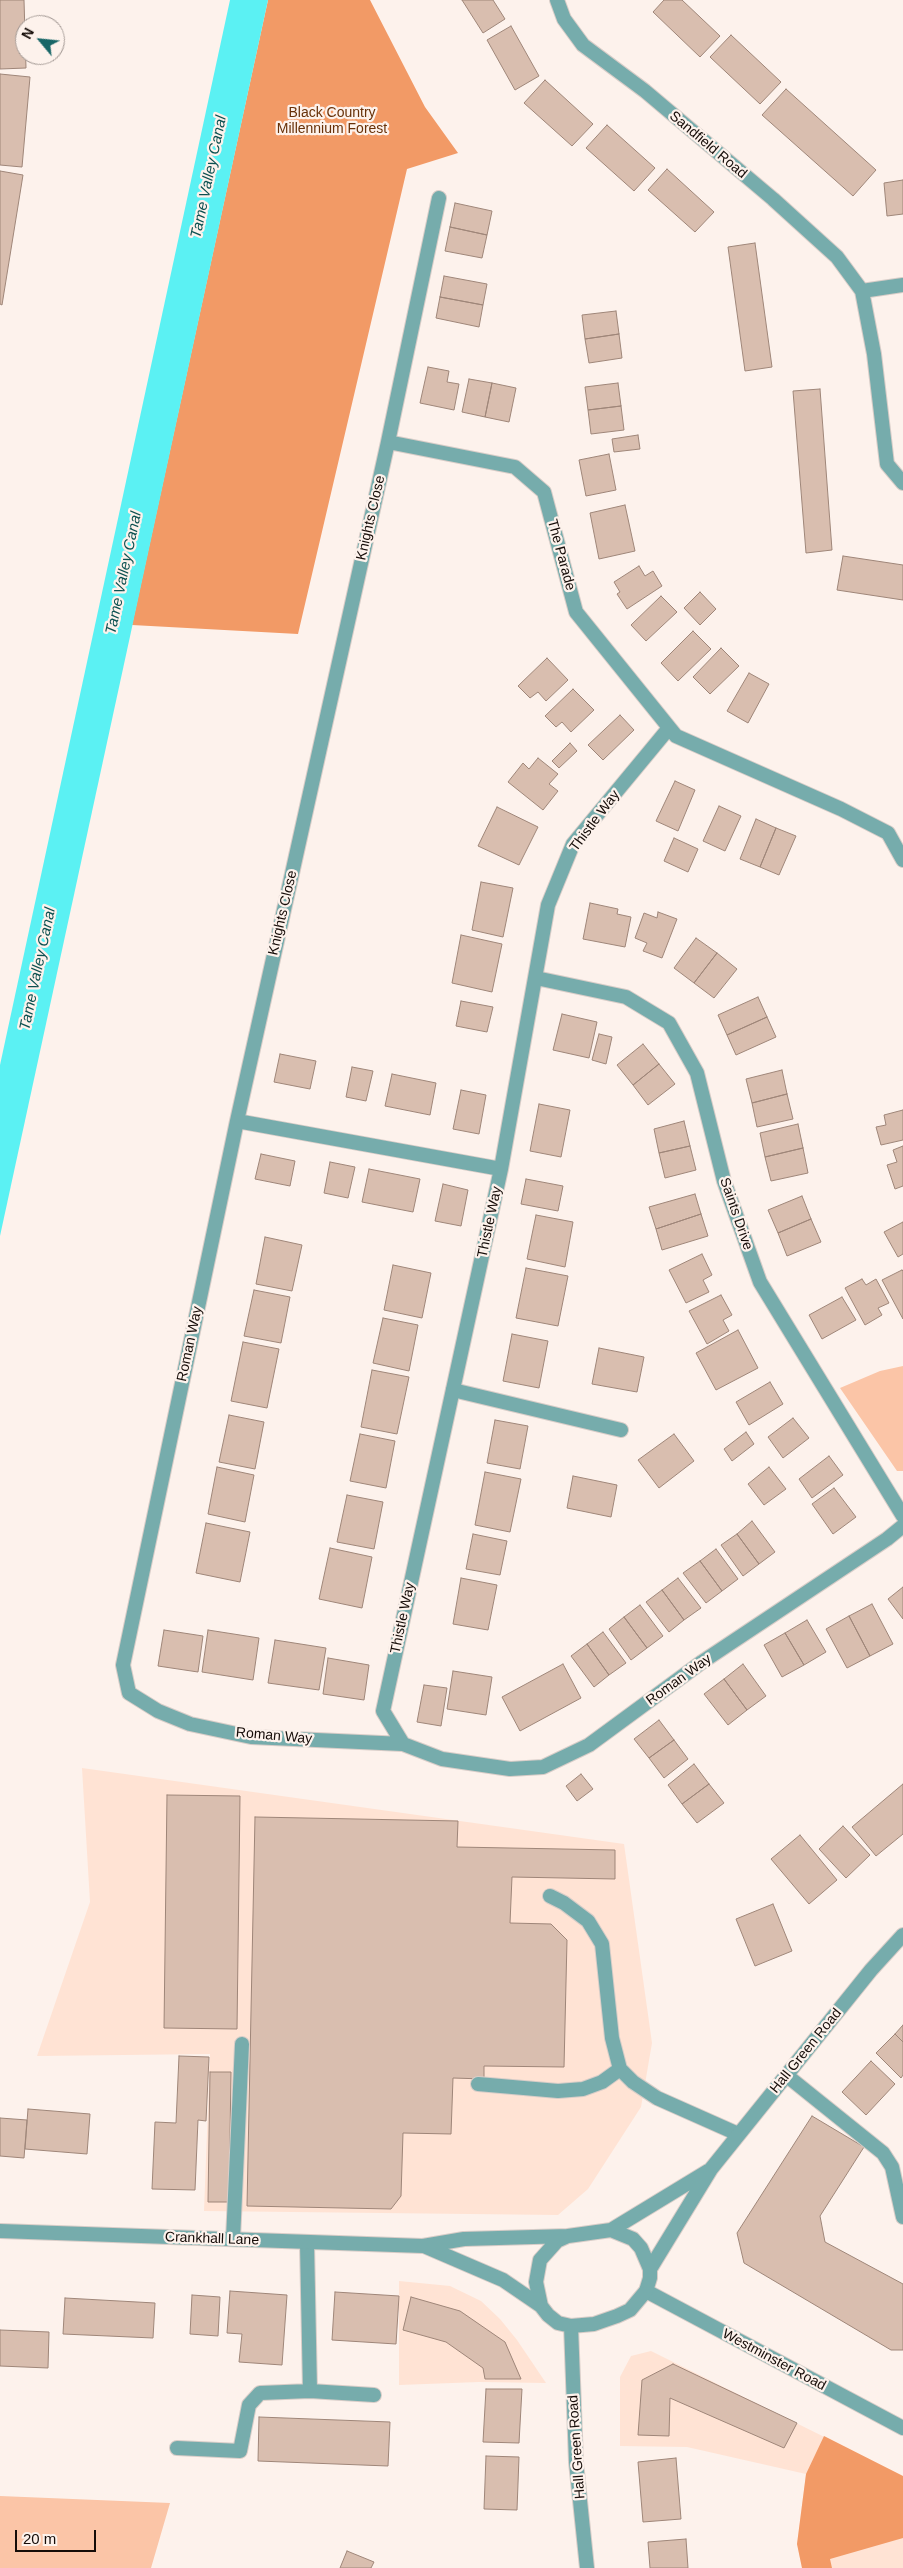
<!DOCTYPE html>
<html>
<head>
<meta charset="utf-8">
<style>
  body { margin:0 }
  #map { position:relative; width:903px; height:2568px; overflow:hidden; background:#fdf2ec; font-family:Arial,sans-serif }
  canvas { display:block }
  .north { position:absolute; left:15px; top:15px; width:50px; height:50px; box-sizing:border-box; background:#fdf2ec; border:1px solid #a09691; border-radius:50%; rotate:298deg; font-size:14px; font-weight:700; line-height:20px; text-align:center; color:#150c08 }
  .north::after { content:''; display:block; margin:auto; width:18px; height:22px; background:#176667; clip-path:polygon(50% 0,100% 100%,50% 72%,0 100%) }
  .scale { position:absolute; left:15px; top:2530px; width:81px; height:22px; box-sizing:border-box; border:2px solid #150c08; border-top:0; padding-left:6px; font-size:15px; line-height:18px; white-space:nowrap; color:#150c08; -webkit-text-stroke:4px #fdf2ec; paint-order:stroke }
</style>
</head>
<body>
<div id="map">
<canvas width="903" height="2568"></canvas>
<div class="north">N</div>
<div class="scale">20 m</div>
</div>
<script>
const ctx = document.querySelector('canvas').getContext('2d');
ctx.lineJoin = 'round';
function fill(path, color) {
  ctx.fillStyle = color;
  ctx.fill(path, 'evenodd');
}
function shape(rows) {
  const path = new Path2D();
  for (const r of rows) {
    path.moveTo(r[0], r[1]);
    for (let i = 2; i < r.length; i += 2) path.lineTo(r[i], r[i + 1]);
  }
  return path;
}
function strokePath(path, color, width, dash) {
  ctx.strokeStyle = color;
  ctx.lineWidth = width;
  ctx.lineCap = dash ? 'butt' : 'round';
  ctx.setLineDash(dash || []);
  ctx.stroke(path);
}
function label(font, color, halo, rows, align = 'center') {
  ctx.font = font + ' Arial,sans-serif';
  ctx.lineWidth = 4.5;
  ctx.setLineDash([]);
  ctx.textBaseline = 'middle';
  ctx.strokeStyle = halo;
  ctx.fillStyle = color;
  for (const [text, x, y, turn = 0] of rows) {
    ctx.save();
    ctx.translate(x, y);
    ctx.rotate((+turn || 0) * Math.PI / 180);
    ctx.textAlign = isNaN(turn) ? turn : align;
    if (halo) ctx.strokeText(text, 0, 0);
    ctx.fillText(text, 0, 0);
    ctx.restore();
  }
}
fill(shape([
  [82,1768,624,1844,652,2043,641,2107,588,2189,558,2215,204,2211,210,2054,37,2056,90,1902],
  [399,2281,450,2286,481,2301,500,2319,517,2340,546,2383,479,2382,399,2385],
  [651,2351,903,2476,903,2568,802,2568,797,2544,806,2474,687,2447,620,2446,620,2377,631,2356]
]), '#ffe3d4');
fill(shape([
  [903,1366,903,1471,897,1471,840,1388,880,1371],
  [0,2496,170,2503,151,2568,0,2568]
]), '#fbc5a7');
fill(shape([
  [268,0,370,0,425,107,458,153,407,169,298,634,132,625],
  [824,2436,903,2476,903,2538,830,2559,832,2568,802,2568,797,2544,806,2474]
]), '#f29a66');
fill(shape([
  [230,0,268,0,0,1236,0,1065]
]), '#5bf1f3');
const building = shape([
  [0,0,24,0,26,68,0,69,0,0],
  [462,0,493,0,505,19,483,33,462,0],
  [664,0,682,0,720,36,700,57,653,12,664,0],
  [511,26,539,76,515,90,487,40,511,26],
  [731,35,781,82,760,104,710,57,731,35],
  [0,74,30,77,22,167,0,165,0,74],
  [545,80,593,124,572,146,524,103,545,80],
  [786,89,876,170,853,196,762,115,786,89],
  [607,125,655,168,634,191,586,148,607,125],
  [667,169,714,212,695,232,648,190,667,169],
  [0,171,23,175,2,305,0,304,0,171],
  [903,180,903,214,887,216,884,183,903,180],
  [455,203,492,211,487,235,450,227,455,203],
  [450,227,487,235,482,258,445,251,450,227],
  [755,243,772,367,745,371,728,247,755,243],
  [444,276,487,284,483,305,440,297,444,276],
  [440,297,483,305,479,327,436,318,440,297],
  [616,311,619,334,585,339,582,315,616,311],
  [619,334,622,358,589,363,585,339,619,334],
  [428,367,449,371,447,382,459,384,454,410,420,403,428,367],
  [469,379,492,383,485,417,462,412,469,379],
  [492,383,516,388,509,422,485,417,492,383],
  [618,383,621,406,588,410,585,387,618,383],
  [820,389,832,550,806,553,793,391,820,389],
  [621,406,624,430,591,434,588,410,621,406],
  [638,435,640,449,614,452,612,439,638,435],
  [609,454,616,490,586,496,579,460,609,454],
  [625,505,635,551,599,559,590,513,625,505],
  [843,556,903,565,903,600,837,590,843,556],
  [639,566,645,576,653,571,662,586,627,609,617,594,620,592,614,582,639,566],
  [700,592,716,609,700,625,684,608,700,592],
  [661,596,677,612,646,641,631,625,661,596],
  [693,631,711,649,678,681,661,663,693,631],
  [721,648,739,666,710,694,693,677,721,648],
  [547,658,568,680,546,701,538,692,530,698,518,686,547,658],
  [749,673,769,684,748,723,727,711,749,673],
  [573,689,594,710,571,732,562,722,556,727,545,716,573,689],
  [620,715,634,730,603,760,588,745,620,715],
  [570,743,577,751,559,768,552,761,570,743],
  [538,758,558,774,549,784,558,791,543,810,508,782,523,763,529,769,538,758],
  [675,781,695,790,678,831,656,821,675,781],
  [719,806,741,816,725,851,703,841,719,806],
  [497,807,538,827,519,865,478,846,497,807],
  [756,819,776,828,760,867,740,859,756,819],
  [776,828,796,836,779,875,760,867,776,828],
  [674,838,698,849,688,872,664,861,674,838],
  [481,882,513,888,503,937,472,930,481,882],
  [590,903,618,909,617,914,631,917,625,947,583,939,590,903],
  [658,912,677,919,662,958,643,951,647,943,635,938,644,913,657,918,658,912],
  [461,935,502,944,492,992,452,983,461,935],
  [696,938,717,953,694,983,674,968,696,938],
  [717,953,737,969,714,998,694,983,717,953],
  [758,997,767,1017,727,1035,718,1015,758,997],
  [461,1001,493,1007,487,1032,456,1026,461,1001],
  [562,1014,597,1022,589,1058,553,1050,562,1014],
  [767,1017,776,1037,736,1055,727,1035,767,1017],
  [599,1034,612,1037,606,1064,592,1060,599,1034],
  [643,1044,659,1064,633,1085,617,1065,643,1044],
  [280,1054,316,1061,310,1089,274,1082,280,1054],
  [659,1064,675,1084,648,1105,633,1085,659,1064],
  [352,1067,373,1071,366,1101,346,1097,352,1067],
  [782,1070,787,1094,752,1103,746,1079,782,1070],
  [392,1074,436,1083,430,1115,385,1106,392,1074],
  [461,1090,486,1095,479,1134,453,1129,461,1090],
  [787,1094,793,1119,757,1127,752,1103,787,1094],
  [539,1104,570,1110,561,1157,530,1151,539,1104],
  [903,1110,903,1140,881,1145,876,1127,886,1125,884,1115,903,1110],
  [684,1121,690,1146,659,1153,654,1129,684,1121],
  [798,1124,803,1148,765,1157,760,1133,798,1124],
  [690,1146,696,1170,665,1178,659,1153,690,1146],
  [903,1146,903,1186,895,1189,887,1165,897,1162,893,1150,903,1146],
  [803,1148,808,1173,771,1181,765,1157,803,1148],
  [261,1154,295,1161,290,1186,255,1179,261,1154],
  [330,1162,355,1167,348,1198,324,1193,330,1162],
  [369,1169,420,1179,413,1212,362,1202,369,1169],
  [526,1179,563,1186,558,1211,521,1204,526,1179],
  [443,1184,468,1190,461,1226,435,1221,443,1184],
  [695,1194,701,1214,656,1229,649,1207,695,1194],
  [802,1196,811,1219,778,1233,768,1210,802,1196],
  [701,1214,708,1236,662,1250,656,1229,701,1214],
  [536,1215,573,1222,565,1267,527,1259,536,1215],
  [811,1219,821,1242,787,1256,778,1233,811,1219],
  [903,1222,903,1254,898,1257,884,1232,903,1222],
  [265,1237,302,1245,292,1291,256,1284,265,1237],
  [702,1254,712,1275,703,1280,709,1292,686,1303,669,1270,702,1254],
  [393,1265,431,1273,422,1318,384,1310,393,1265],
  [526,1268,568,1276,558,1326,516,1318,526,1268],
  [902,1270,903,1271,903,1319,882,1280,902,1270],
  [862,1279,866,1285,876,1279,889,1303,878,1308,882,1315,865,1325,845,1288,862,1279],
  [254,1290,290,1297,281,1343,244,1336,254,1290],
  [721,1295,732,1315,723,1320,729,1331,707,1344,689,1311,721,1295],
  [842,1297,856,1320,822,1339,809,1315,842,1297],
  [383,1318,418,1325,409,1371,373,1363,383,1318],
  [738,1330,758,1368,716,1390,696,1353,738,1330],
  [512,1334,548,1341,539,1388,503,1381,512,1334],
  [243,1342,279,1349,267,1408,231,1401,243,1342],
  [599,1348,644,1357,637,1392,592,1384,599,1348],
  [372,1370,409,1377,397,1434,361,1427,372,1370],
  [770,1382,783,1404,749,1425,736,1402,770,1382],
  [229,1415,264,1422,255,1469,219,1462,229,1415],
  [793,1418,809,1438,783,1458,768,1437,793,1418],
  [495,1420,528,1426,520,1469,487,1463,495,1420],
  [746,1432,754,1444,732,1461,724,1449,746,1432],
  [360,1434,395,1441,386,1488,350,1481,360,1434],
  [674,1434,694,1461,659,1488,638,1460,674,1434],
  [829,1456,843,1475,812,1498,799,1479,829,1456],
  [217,1467,254,1475,245,1522,208,1514,217,1467],
  [769,1467,786,1489,764,1505,748,1484,769,1467],
  [485,1472,521,1479,510,1532,475,1525,485,1472],
  [573,1476,617,1485,611,1517,567,1508,573,1476],
  [834,1488,856,1517,833,1534,812,1504,834,1488],
  [347,1495,383,1502,374,1549,337,1542,347,1495],
  [752,1521,775,1552,759,1564,737,1534,752,1521],
  [206,1523,250,1532,240,1582,196,1573,206,1523],
  [473,1534,507,1541,500,1575,466,1569,473,1534],
  [737,1534,759,1564,743,1576,721,1545,737,1534],
  [330,1548,372,1557,362,1608,319,1599,330,1548],
  [716,1549,738,1579,722,1591,700,1561,716,1549],
  [700,1561,722,1591,706,1603,683,1573,700,1561],
  [461,1578,497,1585,488,1630,453,1624,461,1578],
  [678,1578,701,1608,684,1620,662,1590,678,1578],
  [903,1587,903,1619,888,1599,903,1587],
  [662,1590,684,1620,669,1632,646,1602,662,1590],
  [872,1604,893,1644,870,1656,849,1616,872,1604],
  [640,1605,663,1636,647,1648,624,1617,640,1605],
  [849,1616,870,1656,847,1668,826,1629,849,1616],
  [624,1617,647,1648,631,1660,609,1629,624,1617],
  [807,1620,826,1652,804,1665,785,1633,807,1620],
  [164,1630,203,1636,198,1672,158,1666,164,1630],
  [208,1630,259,1638,253,1680,202,1672,208,1630],
  [603,1632,626,1663,609,1675,587,1644,603,1632],
  [785,1633,804,1665,782,1677,764,1645,785,1633],
  [275,1640,326,1648,319,1690,268,1683,275,1640],
  [587,1644,609,1675,594,1687,571,1656,587,1644],
  [328,1658,369,1665,364,1700,323,1694,328,1658],
  [563,1664,581,1698,520,1731,502,1697,563,1664],
  [743,1664,766,1696,747,1710,724,1679,743,1664],
  [453,1671,492,1677,486,1715,447,1709,453,1671],
  [724,1679,747,1710,728,1725,704,1694,724,1679],
  [424,1685,447,1688,441,1726,417,1722,424,1685],
  [659,1720,674,1740,649,1758,634,1739,659,1720],
  [674,1740,688,1759,664,1778,649,1758,674,1740],
  [694,1764,709,1784,682,1804,668,1785,694,1764],
  [581,1774,593,1789,577,1801,566,1786,581,1774],
  [709,1784,724,1803,697,1823,682,1804,709,1784],
  [903,1784,903,1834,876,1856,852,1827,903,1784],
  [167,1795,240,1796,237,2029,164,2028,167,1795],
  [255,1817,458,1821,457,1847,615,1850,615,1879,512,1877,510,1923,551,1924,567,1940,564,2067,484,2066,484,2079,453,2078,451,2134,403,2133,401,2196,391,2209,247,2206,255,1817],
  [843,1826,870,1855,846,1878,819,1849,843,1826],
  [800,1835,837,1880,809,1904,771,1859,800,1835],
  [773,1904,792,1951,755,1966,736,1919,773,1904],
  [903,2025,903,2042,895,2034,903,2025],
  [895,2034,903,2042,903,2075,901,2078,876,2053,895,2034],
  [179,2056,209,2057,206,2121,198,2120,195,2190,152,2189,155,2122,176,2123,179,2056],
  [871,2061,895,2084,866,2115,842,2092,871,2061],
  [210,2072,231,2072,229,2202,208,2202,210,2072],
  [28,2109,90,2114,87,2154,25,2149,28,2109],
  [812,2116,864,2147,820,2216,825,2242,903,2284,903,2350,891,2350,744,2263,737,2233,812,2116],
  [0,2118,27,2120,24,2158,0,2156,0,2118],
  [230,2291,287,2295,282,2365,239,2362,242,2334,227,2333,230,2291],
  [335,2292,399,2296,396,2344,332,2340,335,2292],
  [192,2295,220,2297,218,2336,190,2334,192,2295],
  [411,2297,460,2311,505,2342,521,2379,485,2379,483,2368,446,2342,403,2330,411,2297],
  [65,2298,155,2303,153,2338,63,2334,65,2298],
  [0,2330,49,2332,48,2368,0,2366,0,2330],
  [673,2364,797,2423,784,2448,670,2398,669,2436,638,2435,642,2380,673,2364],
  [486,2389,522,2389,519,2443,483,2442,486,2389],
  [259,2417,390,2422,388,2466,258,2461,259,2417],
  [486,2456,519,2457,517,2510,484,2509,486,2456],
  [676,2458,681,2519,643,2522,638,2462,676,2458],
  [686,2539,688,2568,650,2568,648,2542,686,2539],
  [347,2551,374,2562,371,2568,340,2568,347,2551]
]);
fill(building, '#d9beaf');
strokePath(building, '#9f8679', 1);
const service = shape([
  [453,1390,621,1430],
  [550,1896,564,1903,588,1921,602,1944,612,2038,620,2069,633,2082,657,2098,738,2134],
  [786,2075,883,2153,892,2167,903,2217],
  [478,2084,558,2091,583,2089,602,2082,620,2069],
  [233,2239,242,2044],
  [310,2391,374,2395],
  [177,2448,240,2451,249,2405,260,2393,310,2391,307,2243]
]);
const minor = shape([
  [557,0,564,19,583,45,645,91,773,199,837,257,862,291,874,354,887,464,903,483],
  [439,198,388,442,515,467,544,492,576,612,676,736,841,809,888,833,903,860],
  [862,291,903,285],
  [388,442,237,1121,501,1169],
  [536,978,626,997,669,1023,697,1073,724,1181,760,1282,903,1516],
  [237,1121,123,1665,129,1693,158,1711,190,1724,251,1737,403,1744,442,1759,510,1769,543,1767,589,1745,702,1662,887,1539,903,1526],
  [403,1744,383,1711,501,1169,548,905,573,844,669,728],
  [646,2291,903,2428]
]);
const tertiary = shape([
  [611,2230,633,2239,641,2248,650,2269,650,2278,646,2291,630,2310,617,2316,594,2324,571,2326,558,2323,548,2315,541,2306,536,2282,540,2260,557,2241,568,2236,611,2230],
  [611,2230,708,2171],
  [0,2231,423,2246,464,2239,568,2236],
  [424,2246,503,2280,541,2306],
  [650,2269,711,2169,871,1970,903,1935],
  [571,2326,576,2462,587,2568]
]);
strokePath(service, '#d8cdc8', 16);
strokePath(minor, '#d8cdc8', 16);
strokePath(tertiary, '#d8cdc8', 16);
strokePath(service, '#76acac', 14);
strokePath(minor, '#76acac', 14);
strokePath(tertiary, '#76acac', 14);
label('14px', '#683108', '#fdf2ec', [
  ["Black Country",332,113],
  ["Millennium Forest",332,129]
]);
label('14px', '#150c08', '#fdf2ec', [
  ["Sandfield Road",708,145,40],
  ["Knights Close",371,518,-77],
  ["The Parade",561,555,75],
  ["Thistle Way",595,821,-53],
  ["Knights Close",283,913,-77],
  ["Saints Drive",736,1214,71],
  ["Thistle Way",490,1222,-78],
  ["Roman Way",190,1344,-78],
  ["Thistle Way",403,1618,-78],
  ["Roman Way",679,1680,-36],
  ["Roman Way",274,1736,5],
  ["Hall Green Road",806,2051,-51],
  ["Crankhall Lane",212,2239,2],
  ["Westminster Road",774,2360,28],
  ["Hall Green Road",577,2447,-94]
]);
label('italic 15px', '#0c5050', '#fdf2ec', [
  ["Tame Valley Canal",209,177,-78],
  ["Tame Valley Canal",124,573,-78],
  ["Tame Valley Canal",38,969,-78]
]);
</script>
</body>
</html>
